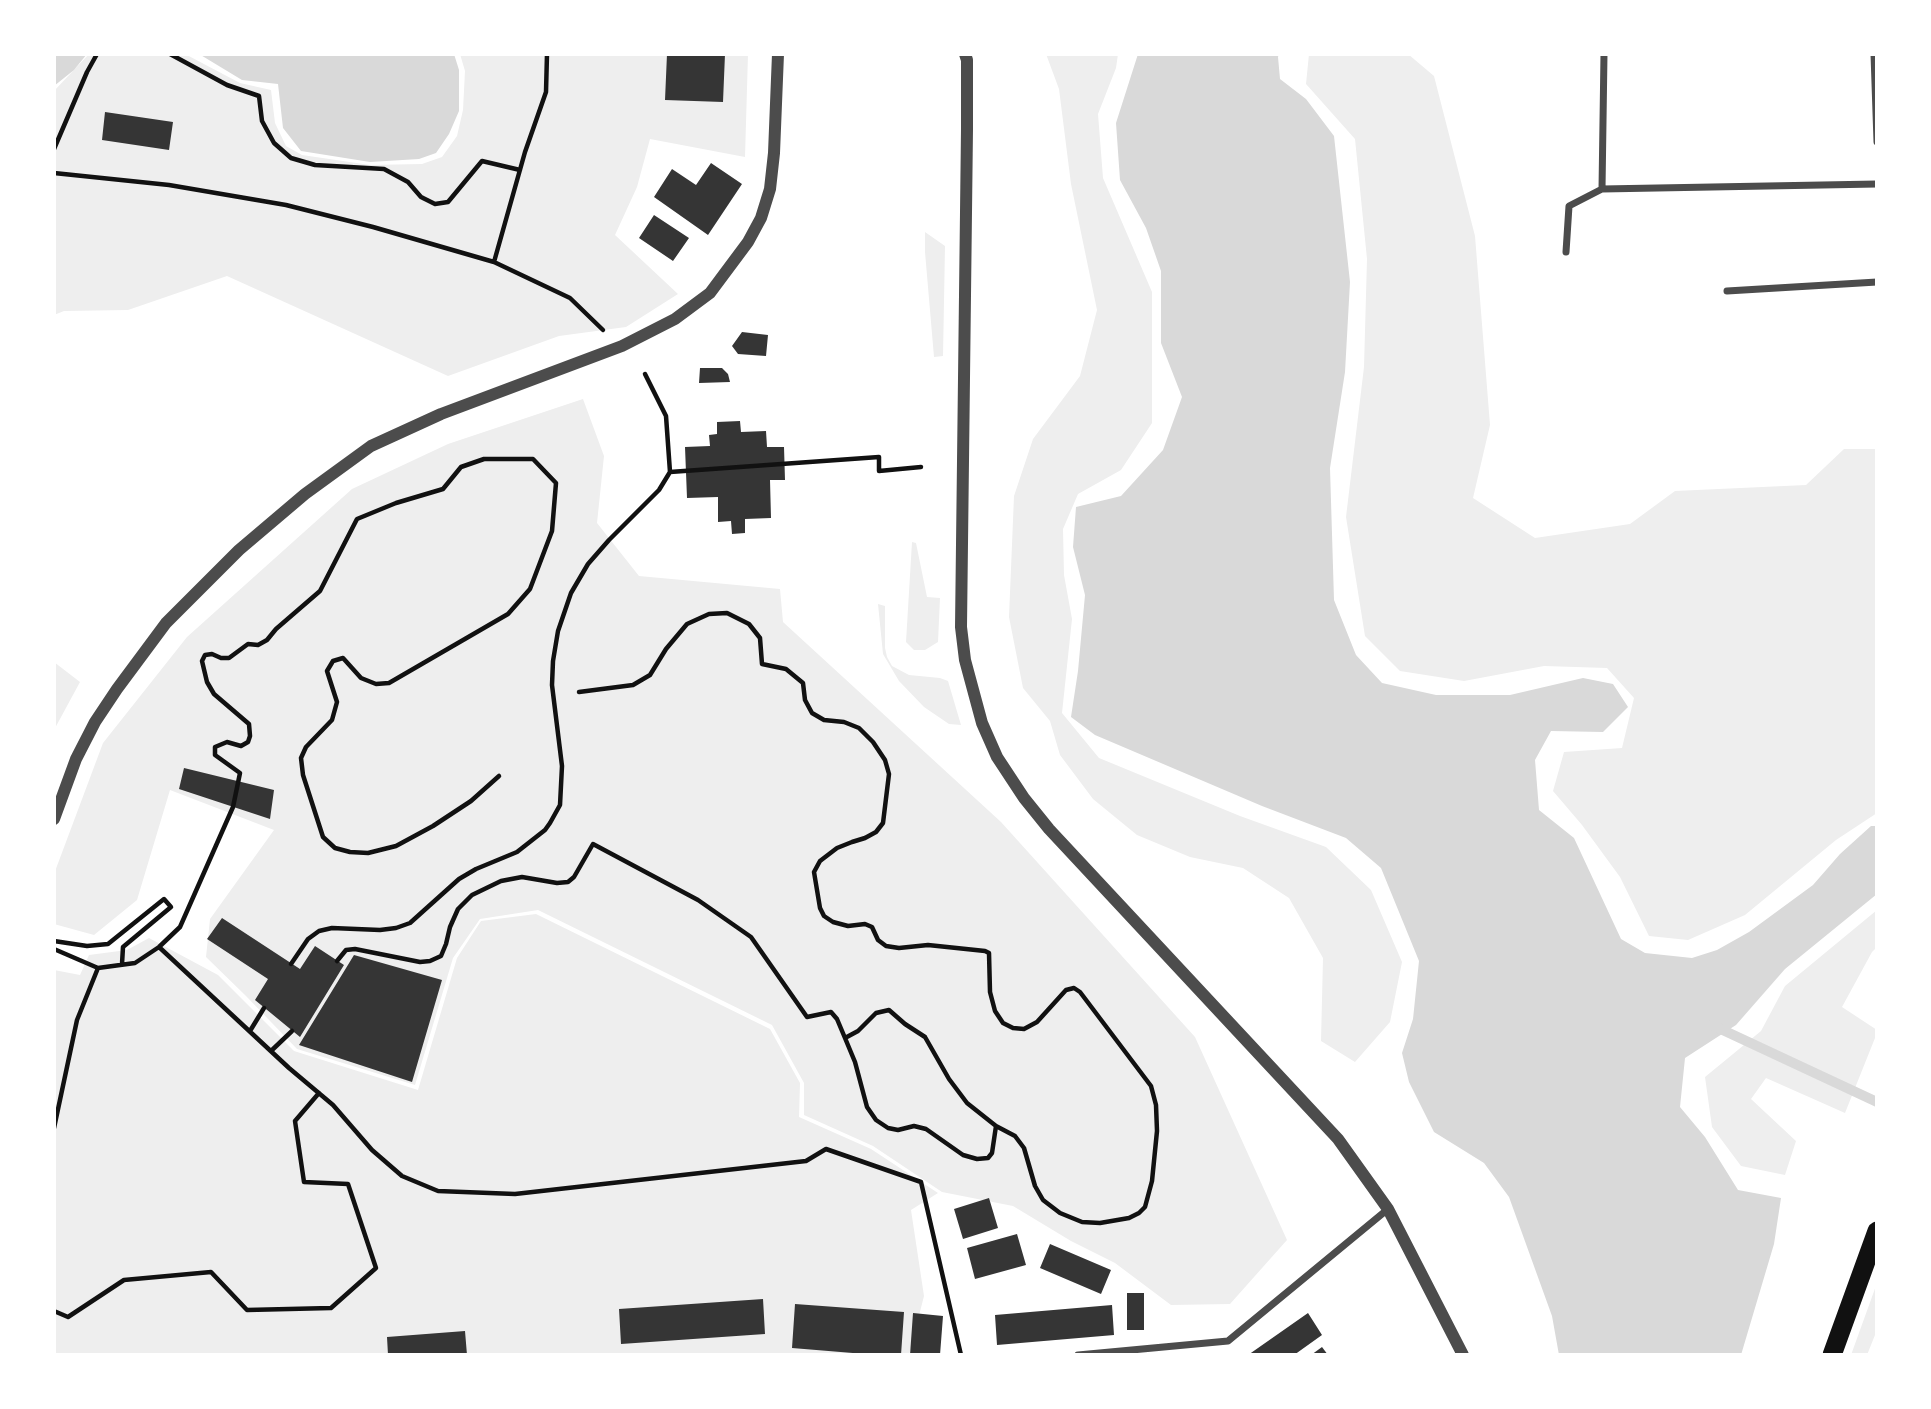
<!DOCTYPE html>
<html>
<head>
<meta charset="utf-8">
<style>
  body { margin:0 }
  #map { position:relative; width:1931px; height:1409px; overflow:hidden; background:#fff; font-family:Helvetica,sans-serif }
  canvas { display:block }
  .frame { position:absolute; inset:0; border:56px solid #fff; pointer-events:none }
</style>
</head>
<body>
<div id="map">
<canvas width="1931" height="1409"></canvas>
<div class="frame"></div>
</div>
<script>
const ctx = document.querySelector('canvas').getContext('2d');
ctx.lineJoin = 'round';
function fill(path, color) {
  ctx.fillStyle = color;
  ctx.fill(path, 'evenodd');
}
function shape(rows) {
  const path = new Path2D();
  for (const r of rows) {
    path.moveTo(r[0], r[1]);
    for (let i = 2; i < r.length; i += 2) path.lineTo(r[i], r[i + 1]);
  }
  return path;
}
function strokePath(path, color, width, dash) {
  ctx.strokeStyle = color;
  ctx.lineWidth = width;
  ctx.lineCap = dash ? 'butt' : 'round';
  ctx.setLineDash(dash || []);
  ctx.stroke(path);
}
fill(shape([
  [89,54,185,54,240,83,271,90,275,123,286,146,302,155,370,165,422,164,442,157,457,136,463,110,465,71,460,54,748,54,745,157,650,139,637,187,615,235,678,294,626,327,559,336,448,376,227,276,128,310,64,311,54,315,54,91],
  [1046,54,1118,54,1116,68,1098,114,1103,178,1152,292,1152,423,1121,470,1078,494,1063,529,1064,575,1072,619,1062,713,1099,758,1240,816,1326,847,1371,890,1402,962,1390,1022,1355,1062,1321,1041,1323,958,1289,898,1243,868,1190,857,1137,835,1093,799,1060,755,1050,721,1023,688,1009,617,1014,496,1033,439,1080,376,1097,310,1071,184,1059,89],
  [1309,54,1408,54,1434,76,1475,236,1490,425,1473,498,1535,538,1630,524,1675,491,1806,485,1844,449,1877,449,1877,813,1836,840,1745,915,1688,940,1649,936,1620,877,1582,825,1553,791,1564,752,1622,748,1634,698,1607,668,1544,666,1464,681,1400,671,1365,636,1346,517,1364,367,1367,259,1355,139,1306,84],
  [925,232,945,246,943,356,934,357,925,252],
  [583,399,604,456,597,523,639,576,780,589,783,622,1001,822,1195,1037,1287,1240,1230,1304,1171,1305,1115,1263,1071,1241,1013,1206,942,1192,873,1146,804,1115,804,1083,772,1025,538,910,480,919,453,958,415,1085,297,1049,246,996,206,957,210,919,274,830,170,790,137,900,94,935,54,924,54,874,103,743,187,637,352,489,448,444],
  [912,542,916,543,927,597,940,598,938,642,925,650,914,650,906,642],
  [878,604,885,606,885,648,887,657,892,666,909,675,940,678,948,681,961,725,949,724,924,707,899,681,883,654],
  [54,662,80,682,54,730],
  [1877,910,1877,947,1872,952,1842,1007,1877,1030,1877,1033,1845,1113,1766,1078,1751,1099,1796,1141,1785,1175,1741,1166,1712,1127,1705,1077,1761,1031,1785,986],
  [536,914,770,1029,800,1083,799,1117,871,1149,938,1193,911,1210,924,1296,909,1355,54,1355,54,970,80,975,89,955,127,950,149,938,218,975,294,1051,418,1090,457,958,481,921],
  [1877,1283,1877,1330,1867,1355,1851,1355]
]), '#eee');
fill(shape([
  [54,54,87,54,74,70,54,86],
  [199,54,454,54,459,70,459,111,449,134,436,153,419,159,370,162,301,151,283,128,278,84,242,80],
  [1138,54,1279,54,1278,57,1280,79,1306,99,1334,136,1350,282,1345,372,1330,468,1334,600,1356,655,1382,683,1436,695,1510,695,1583,678,1613,684,1628,707,1603,732,1551,731,1535,760,1539,810,1574,838,1621,939,1645,953,1692,958,1717,950,1749,932,1813,885,1840,854,1871,826,1877,826,1877,894,1785,969,1736,1025,1685,1058,1680,1107,1705,1137,1738,1190,1781,1198,1774,1244,1741,1355,1559,1355,1552,1316,1509,1197,1484,1163,1434,1132,1409,1082,1402,1053,1413,1019,1419,961,1381,868,1346,838,1262,806,1095,735,1071,717,1078,671,1085,595,1073,547,1076,507,1121,496,1163,450,1182,397,1161,343,1161,271,1146,228,1120,180,1116,123]
]), '#d9d9d9');
strokePath(shape([
  [1712,1025,1877,1102]
]), '#d9d9d9', 10);
fill(shape([
  [667,54,725,54,723,102,665,100],
  [105,112,173,122,169,150,102,140],
  [711,163,742,184,708,235,654,197,672,169,696,185],
  [654,215,689,238,673,261,639,238],
  [742,332,768,335,766,356,738,354,732,346],
  [700,368,722,368,728,374,730,382,699,383],
  [740,421,741,432,766,431,767,447,784,447,785,480,770,480,771,518,745,519,745,533,732,534,731,521,718,522,718,497,687,498,685,447,710,446,709,435,717,434,717,422],
  [184,768,274,790,270,819,179,789],
  [222,918,300,969,315,946,344,965,300,1037,255,1000,268,979,207,939],
  [354,955,442,980,412,1082,299,1045],
  [989,1198,998,1228,963,1239,954,1209],
  [1017,1234,1026,1265,975,1279,967,1248],
  [1050,1244,1111,1270,1101,1294,1040,1268],
  [1127,1293,1144,1293,1144,1330,1127,1330],
  [763,1299,765,1334,621,1344,619,1309],
  [795,1304,904,1312,901,1355,877,1355,792,1348],
  [1112,1305,1114,1335,997,1345,995,1315],
  [913,1313,943,1316,940,1355,910,1355],
  [1308,1313,1322,1335,1294,1355,1248,1355],
  [465,1331,467,1355,388,1355,387,1337],
  [1322,1347,1328,1355,1311,1355]
]), '#353535');
strokePath(shape([
  [170,54,227,85,259,96,262,121,274,143,291,158,315,165,384,169,408,182,421,197,435,204,448,202,482,161,520,170],
  [54,149,87,72,97,54],
  [54,173,169,185,286,205,373,227,494,262,570,298,603,330],
  [494,262,525,152,546,92,547,54],
  [670,472,879,457,879,471,921,467],
  [579,692,633,685,650,675,666,649,687,624,709,614,727,613,749,624,760,638,762,664,786,669,803,683,805,700,812,713,824,720,844,722,859,728,873,742,885,760,889,774,883,823,876,832,865,838,852,842,837,848,820,861,814,872,820,908,824,916,833,922,848,926,865,924,872,927,878,940,886,946,899,948,928,945,985,951,989,953,990,992,995,1011,1003,1023,1013,1028,1024,1029,1037,1022,1066,990,1074,988,1080,992,1151,1086,1156,1105,1157,1131,1152,1181,1145,1207,1139,1213,1129,1218,1100,1223,1082,1222,1060,1213,1043,1200,1035,1186,1024,1148,1015,1136,996,1126],
  [54,941,87,946,108,944,164,899,171,907,123,947,122,964],
  [159,947,289,1068,333,1105,372,1150,402,1176,438,1191,515,1194,806,1161,826,1149,921,1182,961,1355],
  [54,949,98,968,135,963,159,947,180,927,233,807,240,773,215,755,215,747,227,742,241,746,248,742,250,736,249,724,214,694,207,682,202,661,205,655,212,654,221,658,229,658,248,644,258,645,267,640,276,629,320,591,357,519,396,503,443,489,461,467,484,459,533,459,556,483,552,531,530,589,508,614,389,683,376,684,361,678,343,658,333,661,327,671,337,702,332,720,306,747,301,758,303,775,323,837,335,848,350,852,368,853,396,846,433,826,471,801,499,776],
  [337,961,346,950,355,949,420,962,430,961,441,956,446,944,450,927,458,909,472,895,501,881,522,877,557,883,568,882,574,877,593,844,698,900,751,937,807,1017,831,1012,837,1019,845,1038,855,1062,867,1107,876,1120,888,1128,898,1130,914,1126,926,1129,963,1155,977,1159,988,1158,992,1153,996,1126,967,1103,949,1079,925,1037,905,1024,889,1010,876,1013,858,1031,845,1038],
  [291,964,308,939,319,931,332,928,380,930,396,928,410,923,459,879,476,869,517,852,545,830,550,823,560,805,562,766,552,685,553,661,558,631,571,593,588,564,609,540,659,490,670,472,666,416,645,374],
  [250,1031,264,1008],
  [271,1051,292,1031],
  [54,1128,77,1020,98,968],
  [54,1311,68,1317,124,1280,211,1272,247,1310,331,1308,376,1268,348,1184,304,1182,295,1121,319,1093]
]), '#111', 4.5);
strokePath(shape([
  [1604,54,1602,189,1877,184],
  [1874,54,1877,142],
  [1566,252,1569,206,1602,189],
  [1727,291,1877,282],
  [1078,1355,1228,1341,1388,1209]
]), '#4c4c4c', 7);
strokePath(shape([
  [965,54,967,60,967,129,961,627,965,660,982,723,997,757,1024,798,1049,829,1338,1139,1388,1209,1463,1355],
  [54,819,76,759,95,722,117,689,166,623,239,550,305,494,371,446,441,414,622,346,675,319,710,293,748,242,761,218,770,189,774,153,778,54]
]), '#4c4c4c', 12);
strokePath(shape([
  [1832,1355,1877,1231]
]), '#111', 19);
</script>
</body>
</html>
